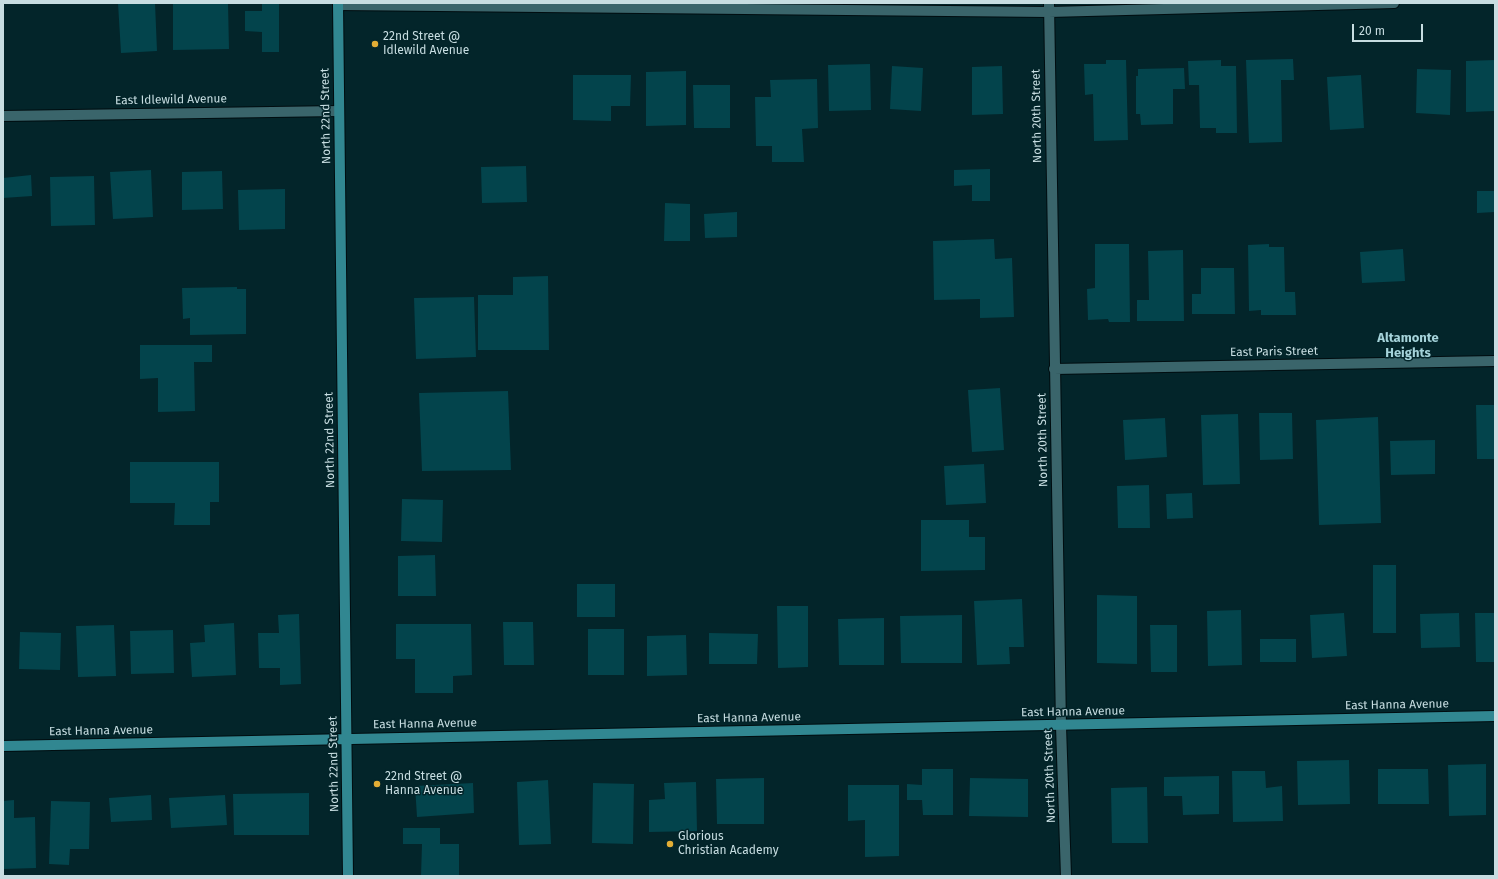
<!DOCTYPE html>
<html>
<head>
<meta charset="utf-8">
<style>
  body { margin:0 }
  #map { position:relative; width:1498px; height:879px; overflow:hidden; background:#03252a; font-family:"Fira Sans",sans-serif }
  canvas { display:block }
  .frame { position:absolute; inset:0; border:4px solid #c7dde1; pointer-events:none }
  .scale { position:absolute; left:1352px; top:24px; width:71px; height:18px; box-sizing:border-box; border:2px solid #c7dde1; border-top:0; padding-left:5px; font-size:12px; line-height:14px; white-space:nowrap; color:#c7dde1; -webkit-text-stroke:3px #03252a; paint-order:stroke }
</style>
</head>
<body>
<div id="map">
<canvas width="1498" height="879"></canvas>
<div class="frame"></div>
<div class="scale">20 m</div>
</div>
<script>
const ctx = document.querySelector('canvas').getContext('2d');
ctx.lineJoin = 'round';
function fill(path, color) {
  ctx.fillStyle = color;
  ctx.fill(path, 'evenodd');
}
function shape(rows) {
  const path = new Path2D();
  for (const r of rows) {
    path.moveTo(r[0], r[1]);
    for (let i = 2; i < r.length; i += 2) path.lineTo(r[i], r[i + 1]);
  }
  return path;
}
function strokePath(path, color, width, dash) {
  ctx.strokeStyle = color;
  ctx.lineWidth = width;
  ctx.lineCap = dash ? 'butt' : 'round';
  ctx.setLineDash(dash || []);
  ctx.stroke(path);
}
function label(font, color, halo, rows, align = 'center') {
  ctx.font = font + ' "Fira Sans",sans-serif';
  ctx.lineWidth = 3;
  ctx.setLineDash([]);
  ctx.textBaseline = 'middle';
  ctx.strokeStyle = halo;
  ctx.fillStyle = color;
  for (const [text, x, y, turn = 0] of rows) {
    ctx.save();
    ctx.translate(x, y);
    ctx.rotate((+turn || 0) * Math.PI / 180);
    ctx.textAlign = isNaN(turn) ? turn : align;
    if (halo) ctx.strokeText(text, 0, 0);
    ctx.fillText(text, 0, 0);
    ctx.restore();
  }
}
fill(shape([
  [118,3,155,3,157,51,121,53],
  [173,3,228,3,229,49,173,50],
  [262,3,279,3,279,52,262,52,262,32,245,31,245,11,262,11],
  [1293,59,1294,80,1281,80,1282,142,1249,143,1246,60],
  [1106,60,1126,60,1128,140,1094,141,1093,94,1085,95,1084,64,1106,64],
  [1221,60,1221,66,1236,66,1237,133,1216,133,1216,128,1200,128,1199,85,1189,85,1188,61],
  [1495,60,1495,111,1466,112,1466,61],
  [870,64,871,110,829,111,828,65],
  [892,66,923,68,921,111,890,109],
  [1002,66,1003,114,972,115,972,67],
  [1184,68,1185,89,1173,89,1173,124,1141,125,1140,114,1136,114,1136,76,1138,76,1138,69],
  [1417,69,1451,70,1450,115,1416,113],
  [686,71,686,125,646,126,646,72],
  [573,75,631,75,630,106,611,106,611,121,573,120],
  [1361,75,1364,128,1330,130,1327,77],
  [817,79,818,128,802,129,804,162,772,162,772,146,756,146,755,97,771,97,770,80],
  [693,85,730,85,730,128,694,128],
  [526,166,527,202,482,203,481,167],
  [990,169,990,201,972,201,972,185,954,186,954,170],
  [151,170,153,217,113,219,110,172],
  [222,171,223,209,182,210,182,172],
  [31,175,32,196,3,198,3,178],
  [94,176,95,225,51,226,50,177],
  [285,189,285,229,239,230,238,190],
  [1477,191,1495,191,1495,212,1477,213],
  [665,203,690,204,690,241,664,241],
  [737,212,737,237,705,238,704,214],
  [994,239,995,259,1012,258,1014,317,980,318,980,299,934,300,933,241],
  [1095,244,1129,244,1130,322,1109,322,1108,319,1088,320,1087,289,1095,288],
  [1269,244,1269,247,1284,247,1285,292,1295,292,1296,315,1261,315,1261,310,1249,311,1248,245],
  [1403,249,1405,281,1362,283,1360,252],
  [1183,250,1184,321,1137,321,1137,300,1149,300,1148,251],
  [1201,268,1234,268,1235,314,1192,314,1192,294,1201,294],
  [548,276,549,350,478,350,478,295,513,295,513,277],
  [237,287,237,289,246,289,246,334,190,335,190,318,183,319,182,288],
  [474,297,476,357,416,359,414,298],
  [140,345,212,345,212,362,194,362,195,411,158,412,158,378,140,379],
  [1000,388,1004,450,972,452,968,390],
  [508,391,511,470,422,471,419,393],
  [1476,405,1495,405,1495,459,1477,459],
  [1259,413,1292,413,1293,459,1260,460],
  [1238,414,1240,484,1203,485,1201,415],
  [1378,417,1381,523,1319,525,1316,420],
  [1165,418,1167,457,1125,460,1123,420],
  [1435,440,1435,474,1391,475,1390,441],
  [130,462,219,462,219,502,210,502,210,525,174,525,175,503,130,503],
  [984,464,986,503,946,505,944,466],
  [1149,485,1150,528,1118,528,1117,486],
  [1192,493,1193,518,1167,519,1166,494],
  [402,499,443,500,442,542,401,541],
  [921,520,969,520,969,537,985,537,985,570,921,571],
  [435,555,436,596,398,596,398,556],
  [1373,565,1396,565,1396,633,1373,633],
  [577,584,615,584,615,617,577,617],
  [1097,595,1137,596,1137,664,1097,663],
  [1022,599,1024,647,1009,647,1010,664,977,665,974,601],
  [777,606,808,606,808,667,778,668],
  [1241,610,1242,665,1208,666,1207,611],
  [1344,613,1347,656,1312,658,1310,615],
  [1459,613,1460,647,1421,648,1420,614],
  [1475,613,1495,613,1495,662,1476,662],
  [299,614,301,684,280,685,280,668,259,668,258,633,279,633,278,615],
  [962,615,962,663,901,663,900,616],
  [884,618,884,665,839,665,838,619],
  [503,622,533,622,534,665,504,665],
  [234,623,236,675,192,677,190,643,205,642,204,625],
  [396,624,471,624,472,675,453,676,453,693,415,693,415,659,396,659],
  [114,625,116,676,78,677,76,626],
  [1150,625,1177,625,1177,672,1151,672],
  [588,629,624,629,624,675,588,675],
  [173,630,174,673,131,674,130,631],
  [20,632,61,633,60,670,19,669],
  [709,633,758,634,757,664,709,664],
  [686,635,687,675,647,676,647,636],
  [1260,639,1296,639,1296,662,1260,662],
  [1349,760,1350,804,1298,805,1297,761],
  [1486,764,1486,815,1449,816,1448,765],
  [922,769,953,769,953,815,923,815,922,800,907,800,907,784,922,785],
  [1378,769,1428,769,1429,804,1378,804],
  [1232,771,1265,771,1266,788,1282,786,1283,821,1233,822],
  [1219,776,1219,814,1183,815,1182,796,1164,796,1164,777],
  [764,778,764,824,717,824,716,779],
  [970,778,1028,779,1028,817,969,816],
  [548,780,551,844,519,845,517,782],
  [696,782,697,831,649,832,649,800,665,799,664,783],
  [473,783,474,813,417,817,415,786],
  [593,783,634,784,633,844,592,843],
  [848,785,899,785,899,856,865,857,865,820,848,821],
  [1147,787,1148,843,1112,843,1111,788],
  [309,793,309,835,234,835,233,794],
  [151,795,152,820,111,822,109,798],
  [225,795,227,825,171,828,169,798],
  [14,800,14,818,35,817,36,868,3,869,3,801],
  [51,801,90,802,89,849,70,849,69,865,49,864],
  [403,828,440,828,440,844,459,844,459,876,421,876,422,844,403,844]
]), '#03444c');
const street = shape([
  [1049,3,1061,726,1066,876],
  [338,5,1049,12,1394,3],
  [3,116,339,111],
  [1054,369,1495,361]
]);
const secondary = shape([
  [338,3,348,876],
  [3,746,1495,716]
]);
strokePath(street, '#000d10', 12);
strokePath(secondary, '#000d10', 12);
strokePath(street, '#3a656b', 10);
strokePath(secondary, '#318791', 10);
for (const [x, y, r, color] of [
  [375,44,4,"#e3ae35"],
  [377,784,4,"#e3ae35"],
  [670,844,4,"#e3ae35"]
]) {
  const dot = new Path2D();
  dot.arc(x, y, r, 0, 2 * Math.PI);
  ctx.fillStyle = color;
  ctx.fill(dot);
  strokePath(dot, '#03252a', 1.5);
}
label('12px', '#c7dde1', '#03252a', [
  ["22nd Street @",383,37],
  ["Idlewild Avenue",383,51],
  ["22nd Street @",385,777],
  ["Hanna Avenue",385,791],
  ["Glorious",678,837],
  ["Christian Academy",678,851]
], 'left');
label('12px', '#c7dde1', '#03252a', [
  ["East Idlewild Avenue",171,100,-1],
  ["North 22nd Street",326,116,-91],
  ["North 20th Street",1037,116,-91],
  ["East Paris Street",1274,352,-1],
  ["North 22nd Street",330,440,-91],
  ["North 20th Street",1043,440,-91],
  ["East Hanna Avenue",1397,705,-1],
  ["East Hanna Avenue",1073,712,-1],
  ["East Hanna Avenue",749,718,-1],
  ["East Hanna Avenue",425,724,-1],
  ["East Hanna Avenue",101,731,-1],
  ["North 22nd Street",334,764,-91],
  ["North 20th Street",1050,776,-92]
]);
label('bold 13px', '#a5d3da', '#03252a', [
  ["Altamonte",1408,338],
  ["Heights",1408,353]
]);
</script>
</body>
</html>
